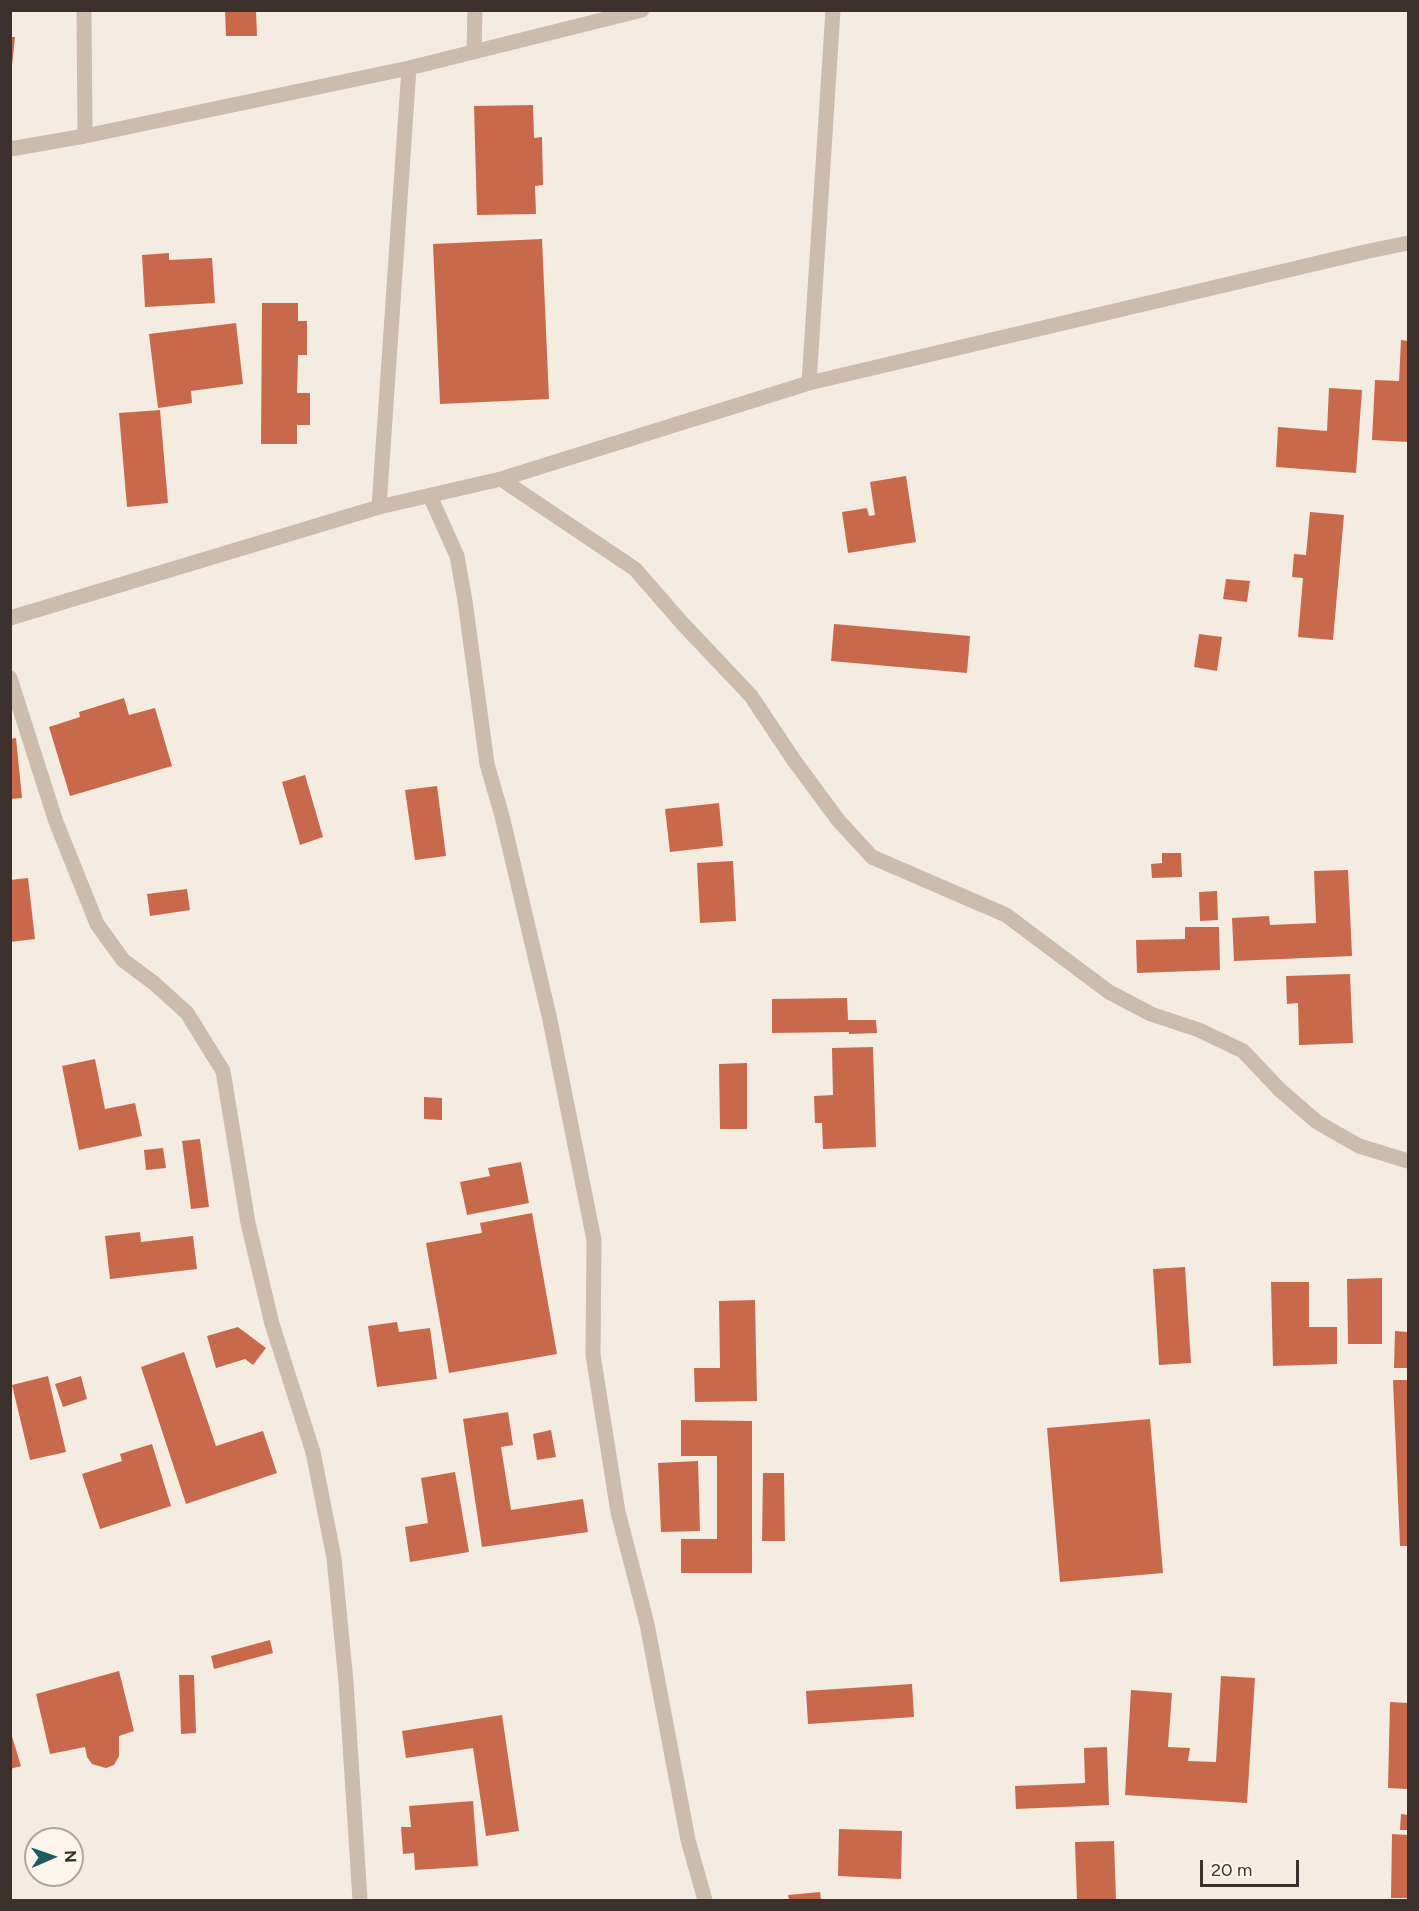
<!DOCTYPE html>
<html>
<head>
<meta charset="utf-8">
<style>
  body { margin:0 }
  #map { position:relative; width:1419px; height:1911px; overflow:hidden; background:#f4ebe1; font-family:Figtree,sans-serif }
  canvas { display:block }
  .frame { position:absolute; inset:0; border:12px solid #3b302b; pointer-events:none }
  .north { position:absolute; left:24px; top:1827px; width:60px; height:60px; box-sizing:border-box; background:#fbf5ee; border:2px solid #aea6a0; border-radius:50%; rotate:88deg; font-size:16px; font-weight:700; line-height:24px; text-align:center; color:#3b302b }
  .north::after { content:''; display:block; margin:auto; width:21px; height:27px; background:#1f5a5e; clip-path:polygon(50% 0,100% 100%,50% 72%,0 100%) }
  .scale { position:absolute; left:1200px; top:1860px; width:99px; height:27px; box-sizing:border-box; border:3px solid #3b302b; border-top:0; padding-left:8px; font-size:18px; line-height:21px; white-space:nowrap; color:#3b302b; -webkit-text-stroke:4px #fbf5ee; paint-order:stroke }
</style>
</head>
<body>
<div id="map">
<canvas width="1419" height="1911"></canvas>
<div class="frame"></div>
<div class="north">N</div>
<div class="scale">20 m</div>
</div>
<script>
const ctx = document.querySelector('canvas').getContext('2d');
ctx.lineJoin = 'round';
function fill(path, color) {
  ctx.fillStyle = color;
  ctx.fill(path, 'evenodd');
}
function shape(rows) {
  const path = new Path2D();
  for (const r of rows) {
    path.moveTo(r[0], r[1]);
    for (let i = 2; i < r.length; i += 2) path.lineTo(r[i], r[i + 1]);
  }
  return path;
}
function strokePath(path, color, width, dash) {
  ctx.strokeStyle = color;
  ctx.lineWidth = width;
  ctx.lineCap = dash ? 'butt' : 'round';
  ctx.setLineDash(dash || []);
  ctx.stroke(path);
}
fill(shape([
  [225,10,256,10,257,36,226,36],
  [10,37,15,37,12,66,10,66],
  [533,105,534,138,542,137,543,185,535,186,536,214,477,215,474,106],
  [542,239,549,399,440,404,433,244],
  [169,253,169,260,212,258,215,303,145,307,142,255],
  [262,303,298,303,298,321,307,321,307,355,298,355,297,393,310,393,310,425,297,425,297,444,261,444],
  [236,323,243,384,191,391,192,403,158,408,149,334],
  [1401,340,1408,341,1408,442,1372,440,1375,380,1399,381],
  [1329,388,1362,390,1356,473,1276,467,1278,427,1327,431],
  [160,410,168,503,127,507,119,413],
  [906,476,916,542,848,553,842,512,867,508,869,516,875,515,870,482],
  [1310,512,1344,515,1333,640,1298,637,1303,578,1292,577,1294,554,1306,555],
  [1226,579,1250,581,1247,602,1223,599],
  [834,624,970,636,967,673,831,661],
  [1199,634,1222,637,1217,671,1194,667],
  [124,698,129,715,155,708,172,766,70,796,49,727,80,717,79,712],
  [16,738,22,798,10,799,10,739],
  [305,775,323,837,300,845,282,782],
  [437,786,446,856,415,860,405,790],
  [719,803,723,846,670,852,665,809],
  [1162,853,1181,853,1182,877,1152,878,1151,864,1162,863],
  [733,861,736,921,700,923,697,863],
  [1348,870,1352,956,1234,961,1232,918,1269,916,1270,925,1316,923,1314,871],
  [28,878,35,939,10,942,10,880],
  [187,889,190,910,150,916,147,894],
  [1217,891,1218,920,1200,921,1199,892],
  [1185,927,1219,927,1220,970,1137,973,1136,940,1185,939],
  [1350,974,1353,1043,1299,1045,1298,1003,1287,1004,1286,976],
  [847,998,848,1020,876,1020,877,1033,849,1034,849,1032,772,1033,772,999],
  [873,1047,876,1147,823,1149,822,1123,815,1123,814,1096,833,1095,832,1048],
  [95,1059,105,1109,135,1103,142,1136,79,1150,62,1066],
  [747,1063,747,1129,720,1129,719,1064],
  [424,1097,442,1098,442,1120,424,1119],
  [200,1139,209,1207,191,1209,182,1141],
  [163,1148,166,1168,146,1170,144,1150],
  [521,1162,529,1203,467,1215,460,1182,490,1176,488,1168],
  [532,1213,557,1354,449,1373,426,1243,482,1233,480,1223],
  [140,1232,141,1242,193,1236,197,1269,110,1279,105,1236],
  [1185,1267,1191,1363,1159,1365,1153,1269],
  [1382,1278,1382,1344,1348,1344,1347,1279],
  [1271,1282,1309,1282,1309,1327,1337,1327,1337,1364,1273,1366],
  [755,1300,757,1401,695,1402,694,1368,720,1368,719,1301],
  [397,1322,399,1332,430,1328,437,1379,377,1387,368,1326],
  [238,1327,266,1348,253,1365,245,1359,216,1368,207,1336],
  [1395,1331,1408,1332,1408,1368,1394,1368],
  [184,1352,216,1446,263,1431,277,1473,186,1504,141,1367],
  [48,1376,66,1452,30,1460,12,1385],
  [81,1376,87,1399,63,1407,55,1384],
  [1393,1380,1408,1380,1408,1546,1400,1546],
  [508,1412,513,1445,501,1447,511,1510,583,1499,588,1532,482,1547,463,1419],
  [1150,1419,1163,1573,1060,1582,1047,1428],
  [681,1420,752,1421,752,1573,681,1573,681,1539,717,1539,717,1456,681,1456],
  [551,1430,556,1457,537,1460,533,1434],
  [152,1444,171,1506,100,1529,82,1474,122,1461,120,1454],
  [698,1461,700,1531,661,1532,658,1463],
  [455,1472,469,1552,410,1562,405,1527,428,1523,421,1478],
  [763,1473,784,1473,785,1541,762,1541],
  [270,1640,273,1653,214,1669,211,1656],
  [119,1671,134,1731,119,1736,119,1756,114,1765,106,1768,92,1764,87,1757,85,1747,50,1754,36,1694],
  [179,1675,194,1675,196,1733,181,1734],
  [1221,1676,1255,1678,1247,1803,1125,1795,1131,1690,1172,1693,1168,1747,1190,1748,1188,1761,1216,1762],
  [912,1684,914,1717,808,1724,806,1691],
  [1390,1702,1408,1703,1408,1789,1388,1788],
  [502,1715,519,1831,486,1836,473,1748,406,1758,402,1731],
  [10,1730,21,1766,10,1769],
  [1107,1747,1109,1805,1016,1809,1015,1786,1085,1783,1084,1748],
  [473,1801,478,1866,415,1870,414,1853,403,1854,401,1827,411,1827,409,1806],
  [1401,1814,1408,1815,1408,1830,1400,1830],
  [839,1829,902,1831,901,1879,838,1876],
  [1392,1834,1408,1835,1408,1898,1391,1898],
  [1114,1841,1116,1900,1077,1900,1075,1842],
  [820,1892,821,1900,789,1900,788,1895]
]), '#c8694b');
strokePath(shape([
  [84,10,85,136],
  [474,51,475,10],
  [10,149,85,136,409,68,642,10],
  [809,383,833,10],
  [501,479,635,569,682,623,751,696,793,759,838,820,872,857,1006,915,1109,992,1151,1014,1199,1030,1243,1051,1280,1090,1317,1122,1359,1146,1408,1161],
  [430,496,457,556,465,601,487,764,502,816,550,1020,594,1240,593,1355,618,1512,647,1624,688,1840,705,1900],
  [379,507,409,68],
  [10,618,379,507,501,479,809,383,1369,251,1408,243],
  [10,678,56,822,97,924,123,960,155,984,187,1013,223,1071,248,1223,272,1324,313,1452,334,1558,346,1682,360,1900]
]), '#cdbbac', 15);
</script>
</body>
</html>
